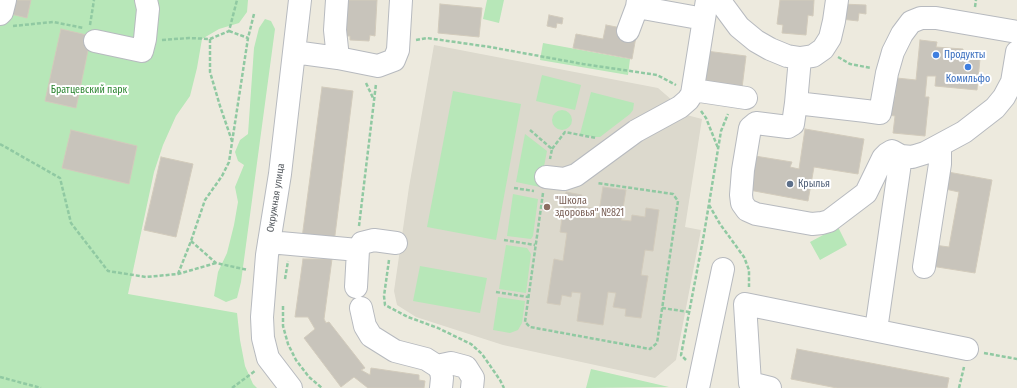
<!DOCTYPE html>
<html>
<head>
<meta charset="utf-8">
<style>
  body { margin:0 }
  canvas { display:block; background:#edeade }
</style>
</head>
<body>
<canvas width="1017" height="388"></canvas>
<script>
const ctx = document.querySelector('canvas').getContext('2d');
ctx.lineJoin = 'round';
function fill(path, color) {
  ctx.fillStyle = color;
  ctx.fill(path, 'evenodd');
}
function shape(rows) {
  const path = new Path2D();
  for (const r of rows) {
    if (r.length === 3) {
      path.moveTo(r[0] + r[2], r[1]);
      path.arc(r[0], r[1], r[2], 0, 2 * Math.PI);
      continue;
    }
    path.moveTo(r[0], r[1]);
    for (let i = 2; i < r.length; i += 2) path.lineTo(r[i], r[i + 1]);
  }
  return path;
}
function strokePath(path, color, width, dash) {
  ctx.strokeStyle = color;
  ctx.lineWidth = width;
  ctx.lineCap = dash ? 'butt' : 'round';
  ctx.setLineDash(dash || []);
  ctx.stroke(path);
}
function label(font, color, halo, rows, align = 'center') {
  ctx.font = font + ' "Fira Sans Condensed",sans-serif';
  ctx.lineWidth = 4;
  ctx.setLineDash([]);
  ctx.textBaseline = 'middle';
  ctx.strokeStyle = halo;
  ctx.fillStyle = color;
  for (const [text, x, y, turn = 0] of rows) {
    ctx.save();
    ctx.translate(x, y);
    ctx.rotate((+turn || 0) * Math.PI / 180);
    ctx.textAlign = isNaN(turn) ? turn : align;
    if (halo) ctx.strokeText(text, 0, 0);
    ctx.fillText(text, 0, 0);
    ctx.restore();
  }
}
fill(shape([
  [434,45,658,88,680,107,675,112,702,119,685,227,701,230,676,360,655,378,503,345,416,317,397,305,394,291,409,187]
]), '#dcd9cd');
fill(shape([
  [0,0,248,0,247,12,239,23,219,29,202,39,197,68,190,96,176,116,163,145,154,172,128,294,237,313,240,340,245,366,253,384,257,388,0,388],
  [487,0,504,0,499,23,483,19],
  [265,19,271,21,275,29,241,282,237,298,226,302,214,296,218,272,227,253,234,225,238,202,235,187,244,165,238,161,235,152,240,140,248,134,254,48,259,28],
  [543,43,630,59,628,75,540,60],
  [542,75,581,85,575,110,536,101],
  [453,91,521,104,496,240,427,227],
  [591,92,634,103,633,110,630,114,600,137,595,137,580,134],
  [562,120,10],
  [525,134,547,151,540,187,516,182],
  [513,194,538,199,533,236,531,239,507,236],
  [838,227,847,245,820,260,810,242],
  [506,245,527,248,531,254,526,293,499,289],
  [420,266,487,278,480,313,413,301],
  [498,297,525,301,522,323,518,330,510,333,493,330],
  [591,369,669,387,586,388]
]), '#b7e7b8');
const building = shape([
  [10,0,31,0,27,18,7,13,10,0],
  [347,0,377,0,375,36,370,35,369,41,350,40,350,36,344,36,347,0],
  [780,0,814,0,813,16,808,15,806,35,782,33,783,25,777,24,780,0],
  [440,4,482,8,479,37,438,33,440,4],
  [842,4,866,5,866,14,859,13,858,21,841,19,842,4],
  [549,15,563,18,562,24,557,23,556,28,547,26,549,15],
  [606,25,637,31,632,59,573,48,576,34,603,39,606,25],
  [61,29,91,36,76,108,45,101,61,29],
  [920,40,937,42,936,47,963,49,963,57,980,59,977,90,935,86,936,76,927,76,925,97,929,97,925,136,893,133,895,116,888,115,890,96,895,97,897,78,916,80,920,40],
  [706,51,746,56,742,88,702,83,706,51],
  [322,87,353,91,334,243,302,238,322,87],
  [805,129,864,139,858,174,814,167,808,201,749,190,755,156,792,162,790,167,799,169,805,129],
  [71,130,137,146,129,184,62,168,71,130],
  [161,157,193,164,176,237,144,230,161,157],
  [948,172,992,180,975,273,931,266,934,245,949,247,959,192,945,189,948,172],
  [603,187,626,190,621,220,631,221,632,215,645,217,646,208,659,210,653,251,645,250,641,275,648,276,641,318,625,316,626,309,613,307,616,293,608,292,603,325,577,321,581,293,572,292,571,297,562,295,560,305,547,303,554,259,563,261,567,233,560,232,566,192,582,195,580,206,592,208,591,217,598,218,603,187],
  [303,259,332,259,324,319,326,323,329,322,365,368,361,370,370,375,371,368,419,375,419,380,425,381,424,388,368,388,354,377,341,387,304,338,315,329,308,317,295,317,303,259],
  [797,349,949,378,947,388,837,388,791,379,797,349]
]);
fill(building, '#c8c4bb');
strokePath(building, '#d2cbbc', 1);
const minor = shape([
  [337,0,335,30,338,58],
  [638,0,637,7,704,19],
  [719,0,739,27,756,41,770,49,787,56,800,58,813,56,823,49,830,38,834,21,837,0],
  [0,14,2,12,5,0],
  [628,31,637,7],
  [95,41,142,51,145,39,148,9,146,0],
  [294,52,338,58,378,66,394,60,398,50,401,0],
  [800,58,796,103,793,124,788,127,756,123,750,128,743,170,741,195,742,203,747,210,756,214,812,224,822,223,829,221,866,193,883,158,887,154,892,151,901,156,912,157,925,153,964,132,995,108,1004,97,1012,82,1017,52],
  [693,90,746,98],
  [796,103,866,111,880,113,887,73,893,52,902,34,911,22,921,18,936,18,1017,32],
  [546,177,564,179,576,175,636,131,680,107,688,100,692,94,707,0],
  [269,242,358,250,362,243,374,240,396,243],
  [924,267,940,164,940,145],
  [356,287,358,250],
  [361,308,365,326,371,336,395,351,426,359,437,366,441,371,442,378,441,388],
  [876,330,901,156],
  [437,366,451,363,466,367,473,378,472,388],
  [291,388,268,358,263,338,262,317,267,255,280,174,300,0],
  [698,388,723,269],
  [770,388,750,383,745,304,967,349]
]);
strokePath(minor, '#b7babf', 24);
strokePath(shape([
  [975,7,976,0],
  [90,25,94,0],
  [13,26,53,22,84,28],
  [229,31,248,38],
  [210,39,210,72,220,106,232,141],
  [162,40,189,38,210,39,229,31,237,0],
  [416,40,427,38,490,47,583,64,657,75,676,85],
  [838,57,850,64,871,68],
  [366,83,374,100],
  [701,111,706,118,718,148],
  [530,130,552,149,550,159],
  [0,144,60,178,71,223,108,271,146,277,178,274,216,263],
  [552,149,565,132,596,138],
  [514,188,534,191],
  [543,193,525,322,530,327,650,349,657,343,678,201,673,194,597,183],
  [709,205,720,224,744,257,749,270,749,287],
  [359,226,376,84],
  [504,240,535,245],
  [191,241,216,263,248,270],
  [389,260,384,296,385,305,408,317,438,328,471,344,482,354,500,380,504,388],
  [178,274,191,241,205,200,222,176,229,162,248,38,254,14],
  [285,279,288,261],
  [496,292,528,297],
  [283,306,283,326,288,344,296,360,309,377,322,388],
  [662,308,689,312],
  [984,353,1017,359],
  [686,360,681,355,704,234,721,131,728,114],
  [0,377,41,388],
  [232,388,255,371],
  [959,388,964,367]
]), '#90c9a2', 2.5, [4, 2]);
strokePath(minor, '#fff', 22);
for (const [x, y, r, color] of [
  [936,55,4,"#3f7fe0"],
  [968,67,4,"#3f7fe0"],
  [790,184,4,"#5c6f8a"],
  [547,207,4,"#8d6e63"]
]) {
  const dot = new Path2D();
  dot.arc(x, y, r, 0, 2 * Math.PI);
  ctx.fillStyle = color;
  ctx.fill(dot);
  strokePath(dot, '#fff', 1.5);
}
label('10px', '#366cbe', '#fff', [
  ["Продукты",944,55],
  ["Комильфо",968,79,"center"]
], 'left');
label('10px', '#2c8531', '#fff', [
  ["Братцевский парк",89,90]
]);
label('10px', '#4e5e75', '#fff', [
  ["Крылья",798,184]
], 'left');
label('10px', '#575c61', '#fff', [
  ["Окружная улица",276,198,-81]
]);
label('10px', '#785e54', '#fff', [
  ["\"Школа",555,201],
  ["здоровья\" №821",555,213]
], 'left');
</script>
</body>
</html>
